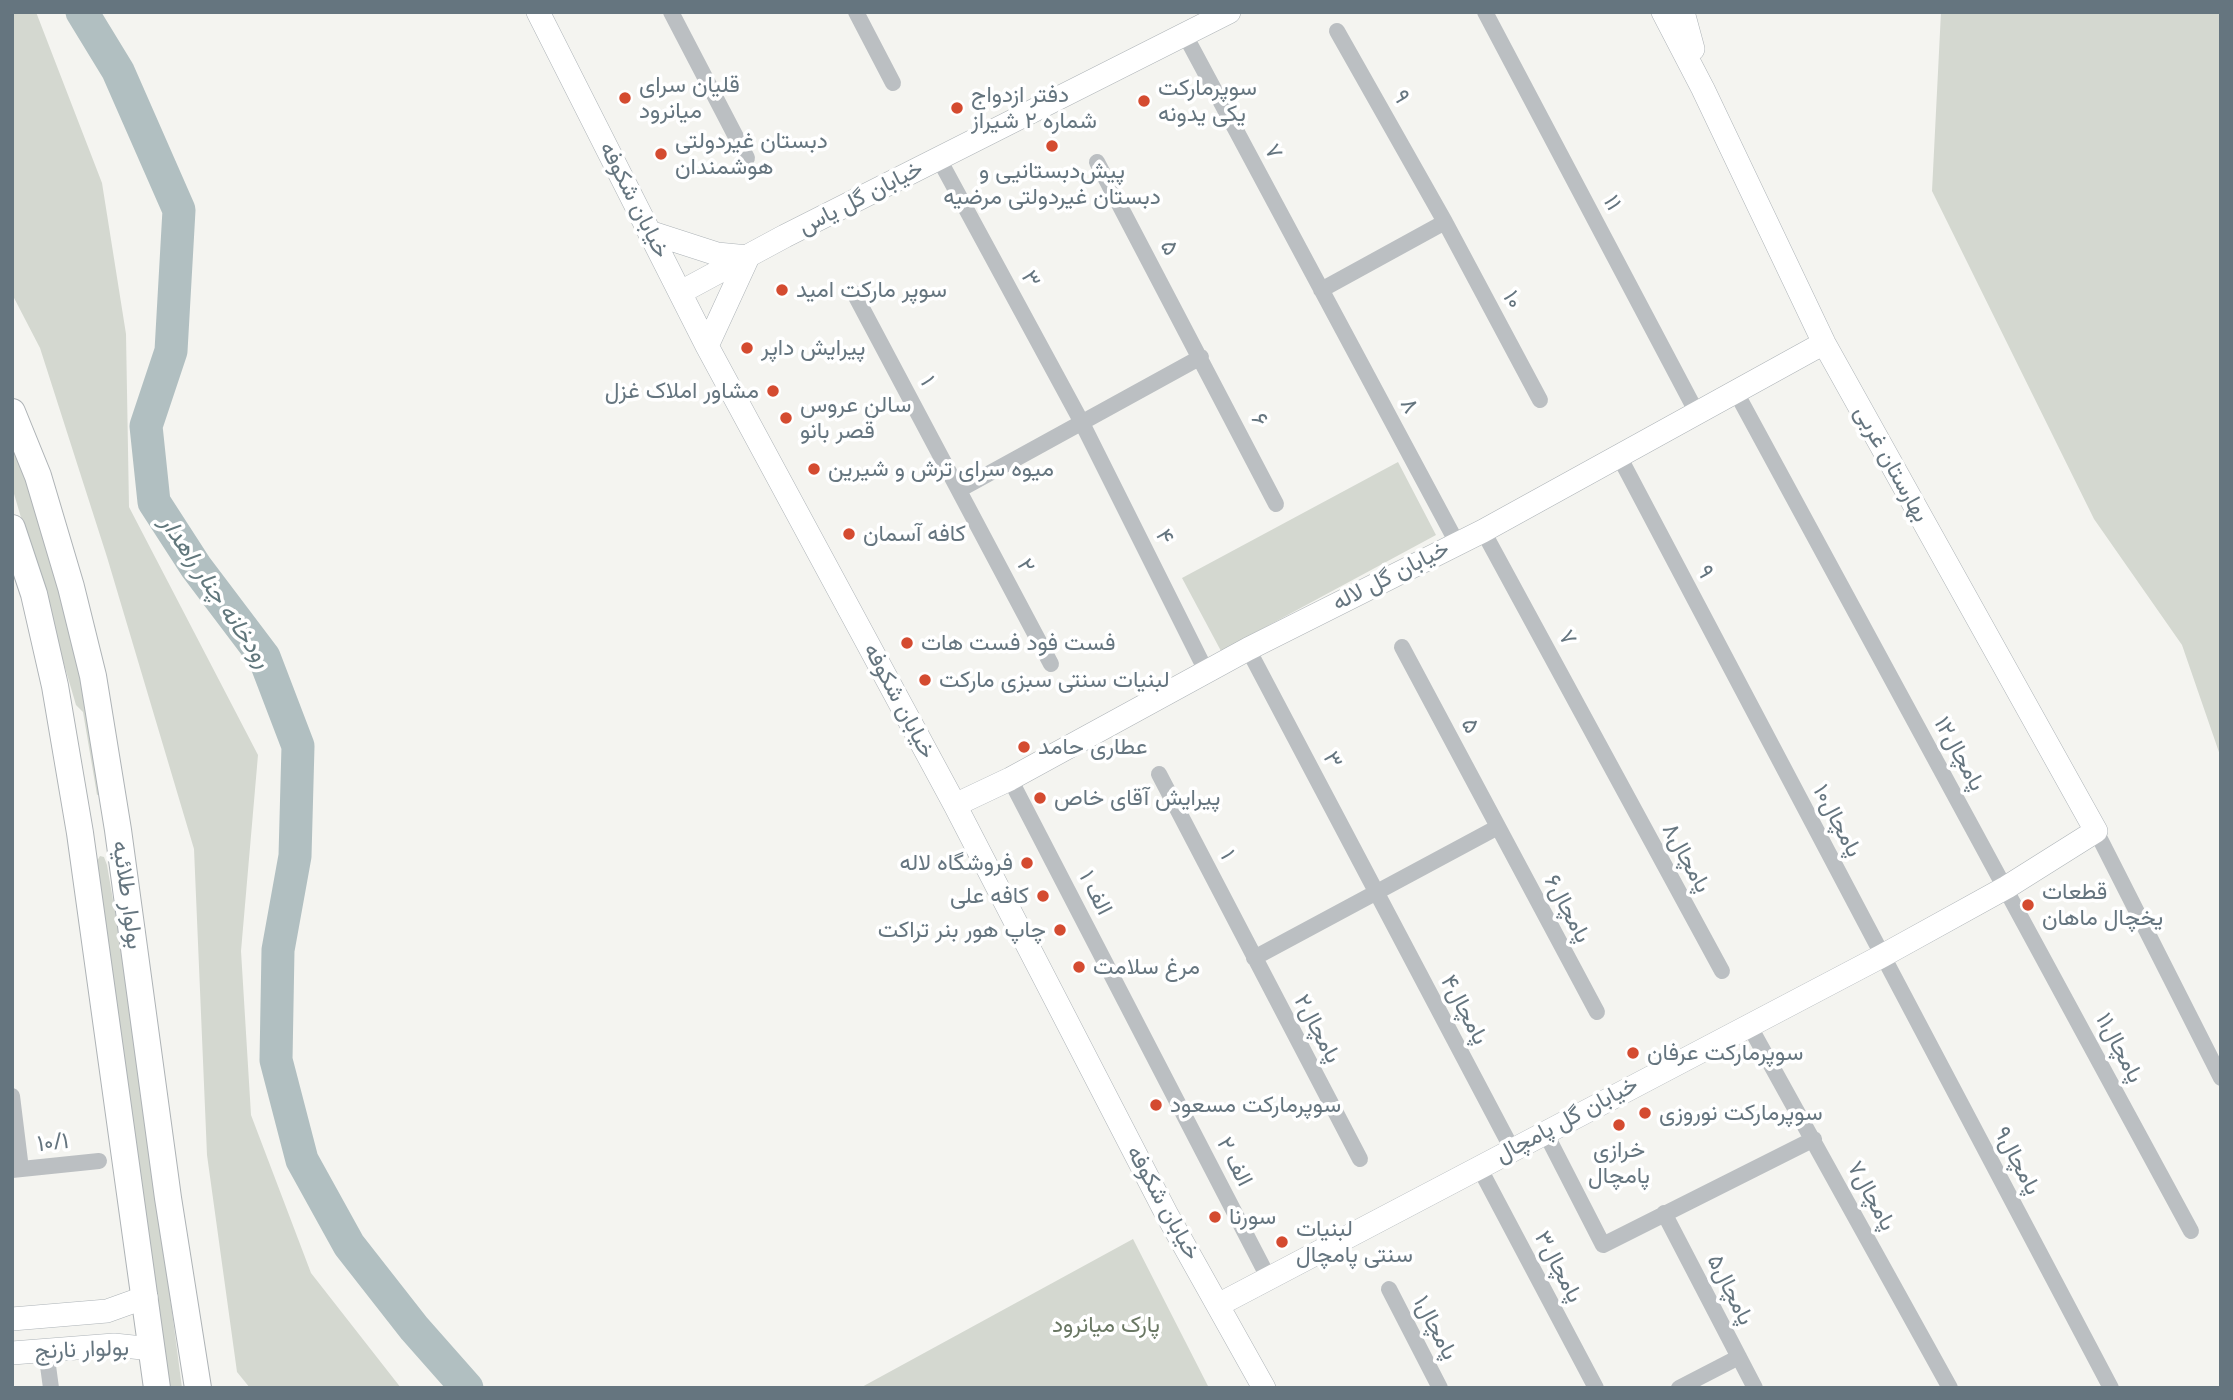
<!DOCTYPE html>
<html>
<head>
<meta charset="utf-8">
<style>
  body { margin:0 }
  #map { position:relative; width:2233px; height:1400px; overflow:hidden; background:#f4f4f0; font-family:"Noto Sans",sans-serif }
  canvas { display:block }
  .frame { position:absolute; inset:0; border:14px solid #65757f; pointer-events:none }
</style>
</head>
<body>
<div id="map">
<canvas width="2233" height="1400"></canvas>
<div class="frame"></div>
</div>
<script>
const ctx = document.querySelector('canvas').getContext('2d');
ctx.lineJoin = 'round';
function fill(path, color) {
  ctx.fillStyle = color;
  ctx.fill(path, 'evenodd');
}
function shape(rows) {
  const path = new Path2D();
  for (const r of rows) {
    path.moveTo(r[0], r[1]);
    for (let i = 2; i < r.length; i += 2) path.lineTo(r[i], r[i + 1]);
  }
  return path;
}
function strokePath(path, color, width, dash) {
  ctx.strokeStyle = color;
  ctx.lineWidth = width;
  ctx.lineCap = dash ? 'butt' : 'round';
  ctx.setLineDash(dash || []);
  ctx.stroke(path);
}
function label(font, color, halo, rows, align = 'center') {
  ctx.font = font + ' "Noto Sans",Vazirmatn,sans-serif';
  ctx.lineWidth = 7;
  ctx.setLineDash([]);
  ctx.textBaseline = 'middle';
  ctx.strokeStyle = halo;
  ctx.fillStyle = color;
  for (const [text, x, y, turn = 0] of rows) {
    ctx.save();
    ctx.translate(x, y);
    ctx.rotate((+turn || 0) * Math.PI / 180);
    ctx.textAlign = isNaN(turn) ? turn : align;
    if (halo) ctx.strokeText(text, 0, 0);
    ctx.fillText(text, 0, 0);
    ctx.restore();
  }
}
fill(shape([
  [12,12,36,12,102,183,126,334,129,507,258,755,241,951,251,1115,311,1273,401,1388,250,1388,237,1372,207,1155,194,849,107,557,40,348,12,294],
  [1941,12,2221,12,2221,758,2182,645,2094,519,1932,191],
  [12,439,35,497,85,688,103,793,97,795,83,712,76,705,12,487],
  [1398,462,1436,535,1221,651,1182,578],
  [100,856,104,857,107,865,135,1028,182,1388,169,1388,97,861],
  [1133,1239,1209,1388,860,1388]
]), '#d4d8d0');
strokePath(shape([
  [82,12,118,71,179,210,171,351,146,426,154,502,196,567,264,657,298,746,295,856,278,950,276,1060,302,1160,349,1245,414,1328,467,1388]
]), '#b1bfc1', 33);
const secondary = shape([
  [538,12,707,346,955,805,1166,1213,1264,1388],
  [1683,12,1693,49],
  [649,232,717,254,748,257,707,346],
  [681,292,785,236,1229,12],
  [955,805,1010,779,1248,649,1483,531,1824,343],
  [1220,1304,1882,956,2007,887,2096,831,1824,343,1703,89,1663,12],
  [12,1319,107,1311,146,1297],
  [12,1353,114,1345,152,1349]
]);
const primary = shape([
  [12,412,38,476,71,587,93,676,118,830,168,1198,198,1388],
  [12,528,34,594,55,686,80,833,157,1388]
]);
strokePath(secondary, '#adb3b7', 24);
strokePath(primary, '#aeb3b6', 28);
strokePath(shape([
  [671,12,747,158],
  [856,12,893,83],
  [1485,12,1698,415],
  [1337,31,1445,222,1540,400],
  [1185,35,1457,543],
  [939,159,1081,421,1207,673],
  [1097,162,1276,504],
  [1321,290,1445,222],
  [854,293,1051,664],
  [1737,394,2191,1231],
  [1620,458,2111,1388],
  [959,490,1201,357],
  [1483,531,1722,971],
  [1402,647,1597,1012],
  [1248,649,1512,1149],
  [1159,774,1360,1159],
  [1010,779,1269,1279],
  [2096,831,2221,1078],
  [1254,958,1498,827],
  [1750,1027,1950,1388],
  [12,1096,21,1169],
  [1545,1132,1603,1245,1814,1139],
  [1479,1167,1596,1388],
  [12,1170,99,1161],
  [1664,1213,1755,1388],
  [1389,1289,1440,1388],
  [46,1351,51,1388],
  [1679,1388,1739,1357]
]), '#bbbfc2', 16);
strokePath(secondary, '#fff', 23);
strokePath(primary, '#fff', 26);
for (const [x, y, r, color] of [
  [625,98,7,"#d44b30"],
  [1144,101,7,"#d44b30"],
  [957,108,7,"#d44b30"],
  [1052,146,7,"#d44b30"],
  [661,154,7,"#d44b30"],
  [782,290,7,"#d44b30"],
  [747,348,7,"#d44b30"],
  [773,391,7,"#d44b30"],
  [786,418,7,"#d44b30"],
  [814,469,7,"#d44b30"],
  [849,534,7,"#d44b30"],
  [907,643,7,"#d44b30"],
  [925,680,7,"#d44b30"],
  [1024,747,7,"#d44b30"],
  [1040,798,7,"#d44b30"],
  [1027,863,7,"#d44b30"],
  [1043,896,7,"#d44b30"],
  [2028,905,7,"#d44b30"],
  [1060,930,7,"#d44b30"],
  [1079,967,7,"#d44b30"],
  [1633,1053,7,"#d44b30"],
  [1156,1105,7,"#d44b30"],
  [1645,1113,7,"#d44b30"],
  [1619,1125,7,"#d44b30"],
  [1215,1217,7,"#d44b30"],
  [1282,1242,7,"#d44b30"]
]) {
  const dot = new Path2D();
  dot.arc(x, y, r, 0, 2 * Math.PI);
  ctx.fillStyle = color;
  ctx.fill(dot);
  strokePath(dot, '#fff', 2.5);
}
label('23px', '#65757f', '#fff', [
  ["قلیان سرای",639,85],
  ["میانرود",639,111],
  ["سوپرمارکت",1158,88],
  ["یکی یدونه",1158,114],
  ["دفتر ازدواج",971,95],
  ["شماره ۲ شیراز",971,121],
  ["دبستان غیردولتی",675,141],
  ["هوشمندان",675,167],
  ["پیش‌دبستانیی و",1052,171,"center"],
  ["دبستان غیردولتی مرضیه",1052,197,"center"],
  ["سوپر مارکت امید",796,290],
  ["پیرایش داپر",761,348],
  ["مشاور املاک غزل",759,391,"right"],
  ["سالن عروس",800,405],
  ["قصر بانو",800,431],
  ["میوه سرای ترش و شیرین",828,469],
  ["کافه آسمان",863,534],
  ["فست فود فست هات",921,643],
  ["لبنیات سنتی سبزی مارکت",939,680],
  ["عطاری حامد",1038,747],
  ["پیرایش آقای خاص",1054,798],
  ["فروشگاه لاله",1013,863,"right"],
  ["قطعات",2042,892],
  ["یخچال ماهان",2042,918],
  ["کافه علی",1029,896,"right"],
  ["چاپ هور بنر تراکت",1046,930,"right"],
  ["مرغ سلامت",1093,967],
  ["سوپرمارکت عرفان",1647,1053],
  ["سوپرمارکت مسعود",1170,1105],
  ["سوپرمارکت نوروزی",1659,1113],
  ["خرازی",1619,1150,"center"],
  ["پامچال",1619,1176,"center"],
  ["سورنا",1229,1217],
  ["لبنیات",1296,1229],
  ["سنتی پامچال",1296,1255]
], 'left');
label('23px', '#65757f', '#fff', [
  ["۹",1401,97,61],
  ["۷",1273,152,62],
  ["خیابان گل یاس",861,198,-27],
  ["خیابان شکوفه",634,200,63],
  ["۱۱",1612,203,62],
  ["۵",1169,248,62],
  ["۳",1030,279,62],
  ["۱۰",1512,300,62],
  ["۱",927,381,62],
  ["۸",1409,406,62],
  ["۶",1259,420,63],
  ["بهارستان غربی",1891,464,61],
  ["۴",1164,537,63],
  ["۲",1025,566,62],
  ["۹",1705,572,62],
  ["خیابان گل لاله",1391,576,-27],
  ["۷",1567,638,61],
  ["خیابان شکوفه",899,701,62],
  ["۵",1470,726,62],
  ["پامچال۱۲",1959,754,61],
  ["۳",1332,760,63],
  ["پامچال۱۰",1837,821,62],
  ["۱",1227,855,63],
  ["پامچال۸",1686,858,61],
  ["۱ الف",1095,893,63],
  ["بولوار طلائیه",127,895,82],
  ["پامچال۶",1567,909,62],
  ["پامچال۴",1464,1010,62],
  ["پامچال۲",1317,1029,62],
  ["پامچال۱۱",2119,1048,62],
  ["خیابان گل پامچال",1567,1120,-28],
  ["۱۰/۱",53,1143,-6],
  ["پامچال۹",2017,1161,62],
  ["۲ الف",1234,1162,63],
  ["پامچال۷",1871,1196,61],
  ["خیابان شکوفه",1163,1203,61],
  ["پامچال۳",1558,1267,62],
  ["پامچال۵",1730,1290,63],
  ["پامچال۱",1435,1328,62],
  ["بولوار نارنج",82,1350,-2]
]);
label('23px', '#697763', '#fff', [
  ["پارک میانرود",1106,1325]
]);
label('italic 24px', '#61777c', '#fff', [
  ["رودخانه چنار راهدار",215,592,56]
]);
</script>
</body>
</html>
